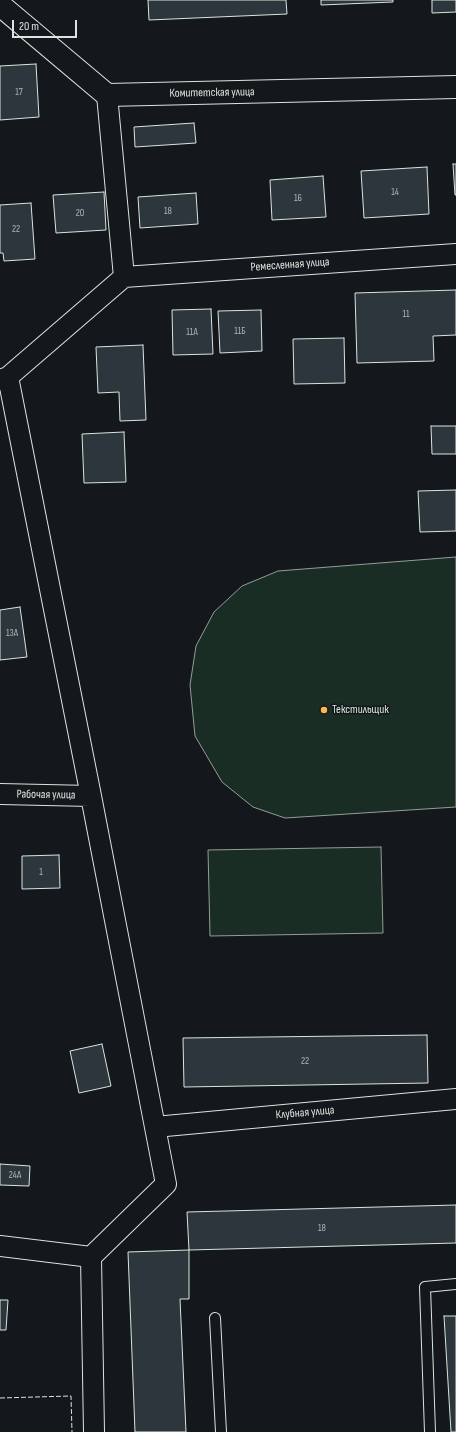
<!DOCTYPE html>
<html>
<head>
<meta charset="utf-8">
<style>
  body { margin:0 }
  #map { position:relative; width:456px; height:1432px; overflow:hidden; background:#14181c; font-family:"Sofia Sans Condensed",sans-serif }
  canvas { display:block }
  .scale { position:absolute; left:12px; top:20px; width:65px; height:18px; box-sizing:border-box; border:2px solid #d8e6dc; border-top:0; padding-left:5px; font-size:12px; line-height:14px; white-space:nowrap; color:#d8e6dc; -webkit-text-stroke:3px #14181c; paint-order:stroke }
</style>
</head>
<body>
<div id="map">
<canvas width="456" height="1432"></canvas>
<div class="scale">20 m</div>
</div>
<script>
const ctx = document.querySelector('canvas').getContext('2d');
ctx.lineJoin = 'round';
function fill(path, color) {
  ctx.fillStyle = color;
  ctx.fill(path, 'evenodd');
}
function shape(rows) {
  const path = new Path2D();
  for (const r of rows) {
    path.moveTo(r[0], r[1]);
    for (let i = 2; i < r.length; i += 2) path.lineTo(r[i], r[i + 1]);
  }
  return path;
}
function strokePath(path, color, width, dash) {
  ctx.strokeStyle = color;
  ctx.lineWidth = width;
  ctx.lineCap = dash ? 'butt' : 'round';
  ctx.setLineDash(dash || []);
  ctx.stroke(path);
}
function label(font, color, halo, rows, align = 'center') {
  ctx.font = font + ' "Sofia Sans Condensed",sans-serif';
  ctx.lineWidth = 3;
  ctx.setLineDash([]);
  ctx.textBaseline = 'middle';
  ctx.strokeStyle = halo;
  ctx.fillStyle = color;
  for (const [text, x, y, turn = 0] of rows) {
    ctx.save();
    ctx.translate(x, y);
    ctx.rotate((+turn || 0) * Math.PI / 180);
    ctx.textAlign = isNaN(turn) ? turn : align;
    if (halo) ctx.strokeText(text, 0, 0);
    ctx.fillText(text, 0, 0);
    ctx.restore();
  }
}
const green = shape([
  [456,557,456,807,285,818,253,807,222,782,195,736,190,685,196,646,214,612,242,586,278,571,456,557],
  [381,847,383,933,210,936,208,850,381,847]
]);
fill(green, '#1a2d24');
strokePath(green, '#939e99', 1);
const building = shape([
  [148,0,286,0,287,14,149,20,148,0],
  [321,0,393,0,393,2,321,5,321,0],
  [432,0,456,0,456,12,432,13,432,0],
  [36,64,39,117,0,120,0,66,36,64],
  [194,123,196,143,135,147,134,127,194,123],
  [453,164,456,164,456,195,455,195,453,164],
  [427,167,429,214,364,218,361,171,427,167],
  [323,176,326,217,272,220,270,180,323,176],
  [104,192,106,230,56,233,53,195,104,192],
  [196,193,198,224,140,228,138,197,196,193],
  [31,203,35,259,4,261,3,253,0,253,0,205,31,203],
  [456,290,456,335,433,336,434,361,357,363,355,293,456,290],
  [211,309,213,354,173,355,172,310,211,309],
  [261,310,262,351,220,353,218,311,261,310],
  [344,338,345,383,294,384,293,339,344,338],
  [143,345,146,420,120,421,119,392,98,393,96,347,143,345],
  [431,426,456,426,456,454,432,454,431,426],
  [124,432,126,482,84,483,82,434,124,432],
  [456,490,456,531,420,532,418,491,456,490],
  [20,607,27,657,0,660,0,610,20,607],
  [59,855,60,888,22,889,22,856,59,855],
  [427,1035,428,1083,184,1087,183,1038,427,1035],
  [102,1044,111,1086,79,1093,70,1051,102,1044],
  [0,1164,30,1166,29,1186,0,1185,0,1164],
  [456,1205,456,1243,189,1250,187,1212,456,1205],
  [189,1250,189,1299,180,1299,186,1432,135,1432,128,1252,189,1250],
  [0,1300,8,1300,6,1330,0,1330,0,1300],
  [444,1316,456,1316,456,1432,451,1432,444,1316]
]);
fill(building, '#2c363c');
strokePath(building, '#d8e6dc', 1);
const lane = shape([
  [215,1318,221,1432],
  [430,1432,425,1287,456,1284]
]);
const street = shape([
  [124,277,456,254],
  [8,377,91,796,166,1184,91,1257,94,1432],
  [0,380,8,377,124,277,107,95],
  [0,794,91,796],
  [155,1127,456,1099],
  [0,1246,91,1257]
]);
const secondary = shape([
  [0,5,107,95,456,87]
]);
strokePath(lane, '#d8e6dc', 12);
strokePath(street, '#d8e6dc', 22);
strokePath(secondary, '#d8e6dc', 24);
strokePath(lane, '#14181c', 10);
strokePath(street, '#14181c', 20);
strokePath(secondary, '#14181c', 22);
strokePath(shape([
  [0,1398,71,1396,72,1432]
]), '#d8e6dc', 1, [5, 2]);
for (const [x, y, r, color] of [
  [324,710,4,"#ffb74d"]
]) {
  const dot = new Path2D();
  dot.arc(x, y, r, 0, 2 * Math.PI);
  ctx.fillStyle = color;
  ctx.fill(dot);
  strokePath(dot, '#14181c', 1.5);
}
label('10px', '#adbab4', null, [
  ["17",19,92],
  ["14",395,192],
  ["16",298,198],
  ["18",168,211],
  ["20",80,213],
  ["22",16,229],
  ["11",406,314],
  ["11Б",240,331],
  ["11А",192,332],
  ["13А",12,633],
  ["1",41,872],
  ["22",305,1061],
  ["24А",15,1175],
  ["18",322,1228]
]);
label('12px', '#d8e6dc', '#14181c', [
  ["Комитетская улица",212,93,-1],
  ["Ремесленная улица",290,265,-4],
  ["Рабочая улица",46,795,1],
  ["Клубная улица",305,1113,-5]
]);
label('12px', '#d8e6dc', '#14181c', [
  ["Текстильщик",332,710]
], 'left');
</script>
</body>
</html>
